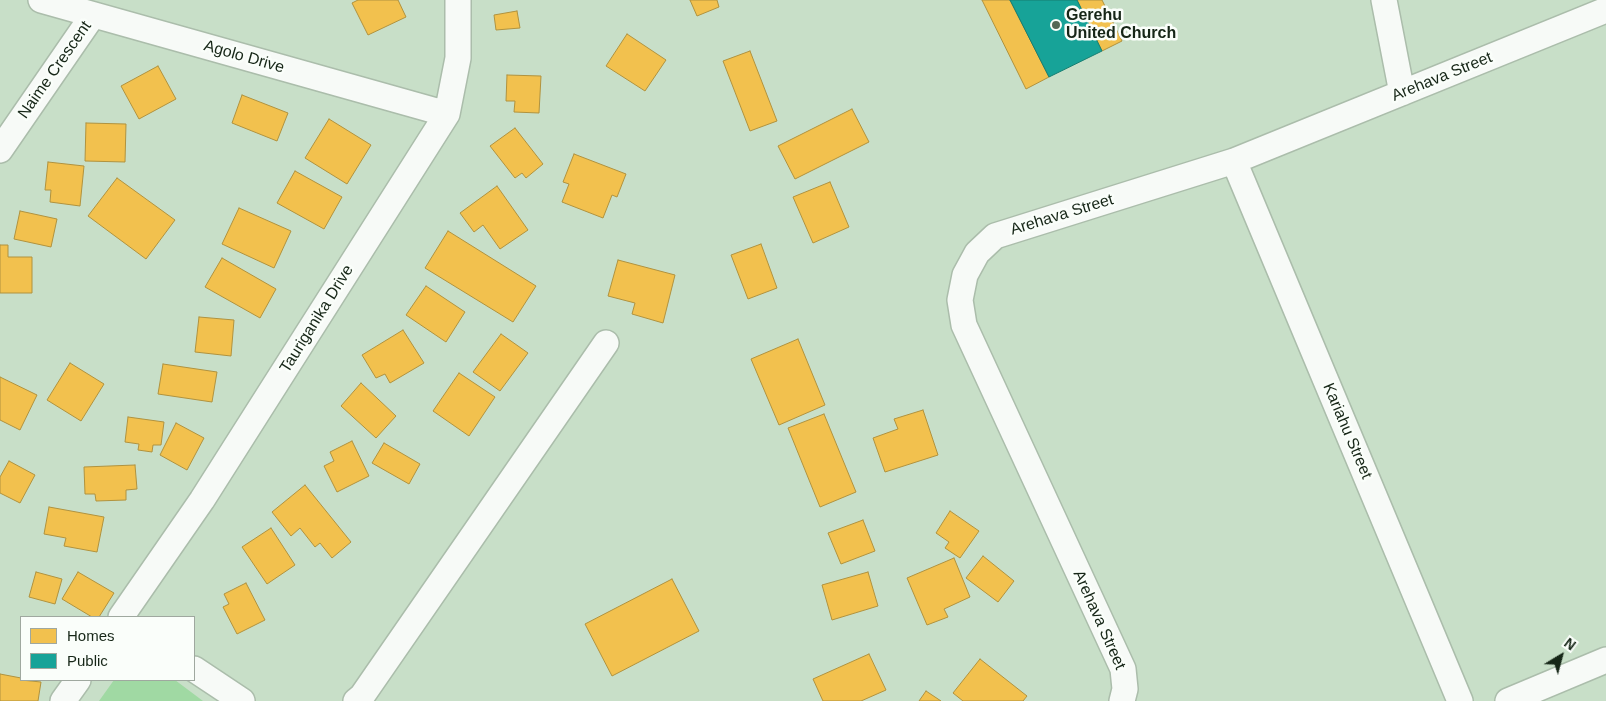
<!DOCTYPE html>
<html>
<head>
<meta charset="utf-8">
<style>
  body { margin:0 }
  #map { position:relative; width:1606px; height:701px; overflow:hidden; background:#c8dfc8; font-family:Helvetica,sans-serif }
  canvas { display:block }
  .legend { position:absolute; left:20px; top:616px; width:175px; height:65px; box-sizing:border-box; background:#fafefa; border:1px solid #9fa89f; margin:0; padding:6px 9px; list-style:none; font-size:15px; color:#162617 }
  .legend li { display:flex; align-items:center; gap:10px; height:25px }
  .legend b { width:25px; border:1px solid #9fa89f }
  .north { position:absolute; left:1536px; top:631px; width:50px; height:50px; -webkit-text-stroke:4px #fafefa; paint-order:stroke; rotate:37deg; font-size:14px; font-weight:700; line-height:20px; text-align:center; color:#162617 }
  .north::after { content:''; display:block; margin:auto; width:18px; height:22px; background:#162617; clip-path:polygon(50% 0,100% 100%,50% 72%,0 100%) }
</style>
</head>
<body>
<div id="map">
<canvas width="1606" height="701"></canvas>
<ul class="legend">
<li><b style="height:14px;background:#f2c14e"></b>Homes</li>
<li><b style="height:14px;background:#17a398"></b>Public</li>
</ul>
<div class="north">N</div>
</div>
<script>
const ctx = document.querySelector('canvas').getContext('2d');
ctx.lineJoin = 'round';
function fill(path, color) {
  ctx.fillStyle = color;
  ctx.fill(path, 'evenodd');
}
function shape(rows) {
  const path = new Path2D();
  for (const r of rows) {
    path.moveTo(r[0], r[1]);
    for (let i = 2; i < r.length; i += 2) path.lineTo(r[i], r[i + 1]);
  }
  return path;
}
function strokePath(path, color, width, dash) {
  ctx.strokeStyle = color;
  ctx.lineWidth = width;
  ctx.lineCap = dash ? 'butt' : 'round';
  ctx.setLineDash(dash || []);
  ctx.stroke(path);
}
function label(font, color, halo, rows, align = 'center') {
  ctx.font = font + ' Helvetica,sans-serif';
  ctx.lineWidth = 5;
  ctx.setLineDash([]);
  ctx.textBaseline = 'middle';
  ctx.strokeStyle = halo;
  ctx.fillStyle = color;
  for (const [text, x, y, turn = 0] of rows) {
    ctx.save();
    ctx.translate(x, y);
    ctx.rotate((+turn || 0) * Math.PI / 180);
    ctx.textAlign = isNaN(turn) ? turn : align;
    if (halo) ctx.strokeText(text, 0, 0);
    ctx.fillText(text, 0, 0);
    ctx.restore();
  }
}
fill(shape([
  [114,680,175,680,203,701,99,701]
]), '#a0d9a3');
const homes = shape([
  [358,0,398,0,406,17,368,35,352,3,358,0],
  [690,0,717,0,719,7,697,16,690,0],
  [982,0,1010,0,1049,77,1026,89,982,0],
  [1077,0,1102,0,1122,41,1102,51,1077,0],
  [517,11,520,28,496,30,494,15,517,11],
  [627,34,666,60,645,91,606,66,627,34],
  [750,51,777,121,750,131,723,61,750,51],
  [158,66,176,99,139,119,121,86,158,66],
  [507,75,541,76,539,113,514,112,515,101,506,101,507,75],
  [242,95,288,113,277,141,232,123,242,95],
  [852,109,869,142,795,179,778,146,852,109],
  [329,119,371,145,347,184,305,158,329,119],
  [86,123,126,124,125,162,85,161,86,123],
  [515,128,543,164,526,178,522,173,515,178,490,146,515,128],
  [574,154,626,174,617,197,612,195,603,218,562,202,569,184,563,182,574,154],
  [48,162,84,166,80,206,50,202,51,190,45,190,48,162],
  [295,171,342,197,324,229,277,203,295,171],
  [117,178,175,220,146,259,88,216,117,178],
  [830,182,849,227,813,243,793,197,830,182],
  [497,186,528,230,500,249,483,225,474,232,460,213,497,186],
  [239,208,291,231,274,268,222,244,239,208],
  [20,211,57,219,51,247,14,239,20,211],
  [448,231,536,286,513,322,425,268,448,231],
  [761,244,777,288,748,299,731,255,761,244],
  [0,245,8,245,8,257,32,257,32,293,0,293,0,245],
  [222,258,276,289,260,318,205,287,222,258],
  [618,260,675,275,663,323,632,314,635,303,608,296,618,260],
  [426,286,465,312,446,342,406,315,426,286],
  [199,317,234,320,231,356,195,352,199,317],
  [403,330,424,363,390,383,385,374,376,378,362,355,403,330],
  [501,334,528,353,500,391,473,372,501,334],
  [798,339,825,405,779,425,751,359,798,339],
  [70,363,104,384,81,421,47,400,70,363],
  [163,364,217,372,212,402,158,394,163,364],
  [459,373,495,397,469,436,433,411,459,373],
  [0,377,37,395,20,430,0,420,0,377],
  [361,383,396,416,376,438,341,406,361,383],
  [923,410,938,455,885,472,873,438,898,429,894,419,923,410],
  [824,414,856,492,820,507,788,428,824,414],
  [128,417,164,422,161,445,153,445,152,452,138,450,139,444,125,442,128,417],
  [176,423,204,438,187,470,160,455,176,423],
  [352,441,369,476,337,492,324,466,334,461,330,452,352,441],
  [384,443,420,464,409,484,372,463,384,443],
  [9,461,35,475,20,503,0,493,0,477,9,461],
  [135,465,137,489,126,490,126,500,96,501,95,494,85,494,84,467,135,465],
  [305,485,351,542,332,558,320,543,315,547,300,528,291,536,272,512,305,485],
  [49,507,104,517,97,552,64,546,66,538,44,534,49,507],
  [950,511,979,531,960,558,945,548,949,542,936,533,950,511],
  [863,520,875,551,841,564,828,533,863,520],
  [271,528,295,565,267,584,242,547,271,528],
  [983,556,1014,581,998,602,966,578,983,556],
  [954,558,970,597,944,609,948,617,927,625,907,578,954,558],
  [36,572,62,579,55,604,29,597,36,572],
  [78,572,114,593,99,617,92,617,62,599,78,572],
  [868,572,878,606,832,620,822,585,868,572],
  [672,579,699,631,612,676,585,624,672,579],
  [246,583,265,620,237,634,223,607,229,604,224,594,246,583],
  [869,654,886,690,861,701,823,701,813,679,869,654],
  [980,659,1027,696,1023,701,963,701,953,693,980,659],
  [0,674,21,678,21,680,41,682,38,701,0,701,0,674],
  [926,691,941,701,919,701,926,691]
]);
fill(homes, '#f2c14e');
strokePath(homes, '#b0923e', 1);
const public = shape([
  [1010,0,1077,0,1102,51,1049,77,1010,0]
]);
fill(public, '#17a398');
strokePath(public, '#177e71', 1);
const minor = shape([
  [41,0,447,114],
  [1384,0,1402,93],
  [0,150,93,15],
  [1234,161,1460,701],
  [121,617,202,500,447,114,458,58,458,0],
  [194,669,242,701],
  [63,701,78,680],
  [356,701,362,696,606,343],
  [1122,701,1125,689,1123,669,964,325,960,300,965,275,977,253,995,236,1234,161,1606,10],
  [1508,701,1606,660]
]);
strokePath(minor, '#abbdab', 28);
strokePath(minor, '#f7faf7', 25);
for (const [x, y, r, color] of [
  [1056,25,5,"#546755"]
]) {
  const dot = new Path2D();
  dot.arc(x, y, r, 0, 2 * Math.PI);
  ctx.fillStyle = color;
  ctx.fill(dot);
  strokePath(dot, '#fafefa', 2);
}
label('bold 16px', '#162617', '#fafefa', [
  ["Gerehu",1066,16],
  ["United Church",1066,34]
], 'left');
label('16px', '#162617', '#fafefa', [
  ["Agolo Drive",244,57,16],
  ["Naime Crescent",55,70,-55],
  ["Arehava Street",1442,77,-22],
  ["Arehava Street",1062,215,-17],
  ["Tauriganika Drive",317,319,-58],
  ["Kariahu Street",1347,431,67],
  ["Arehava Street",1099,620,66]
]);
</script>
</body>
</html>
